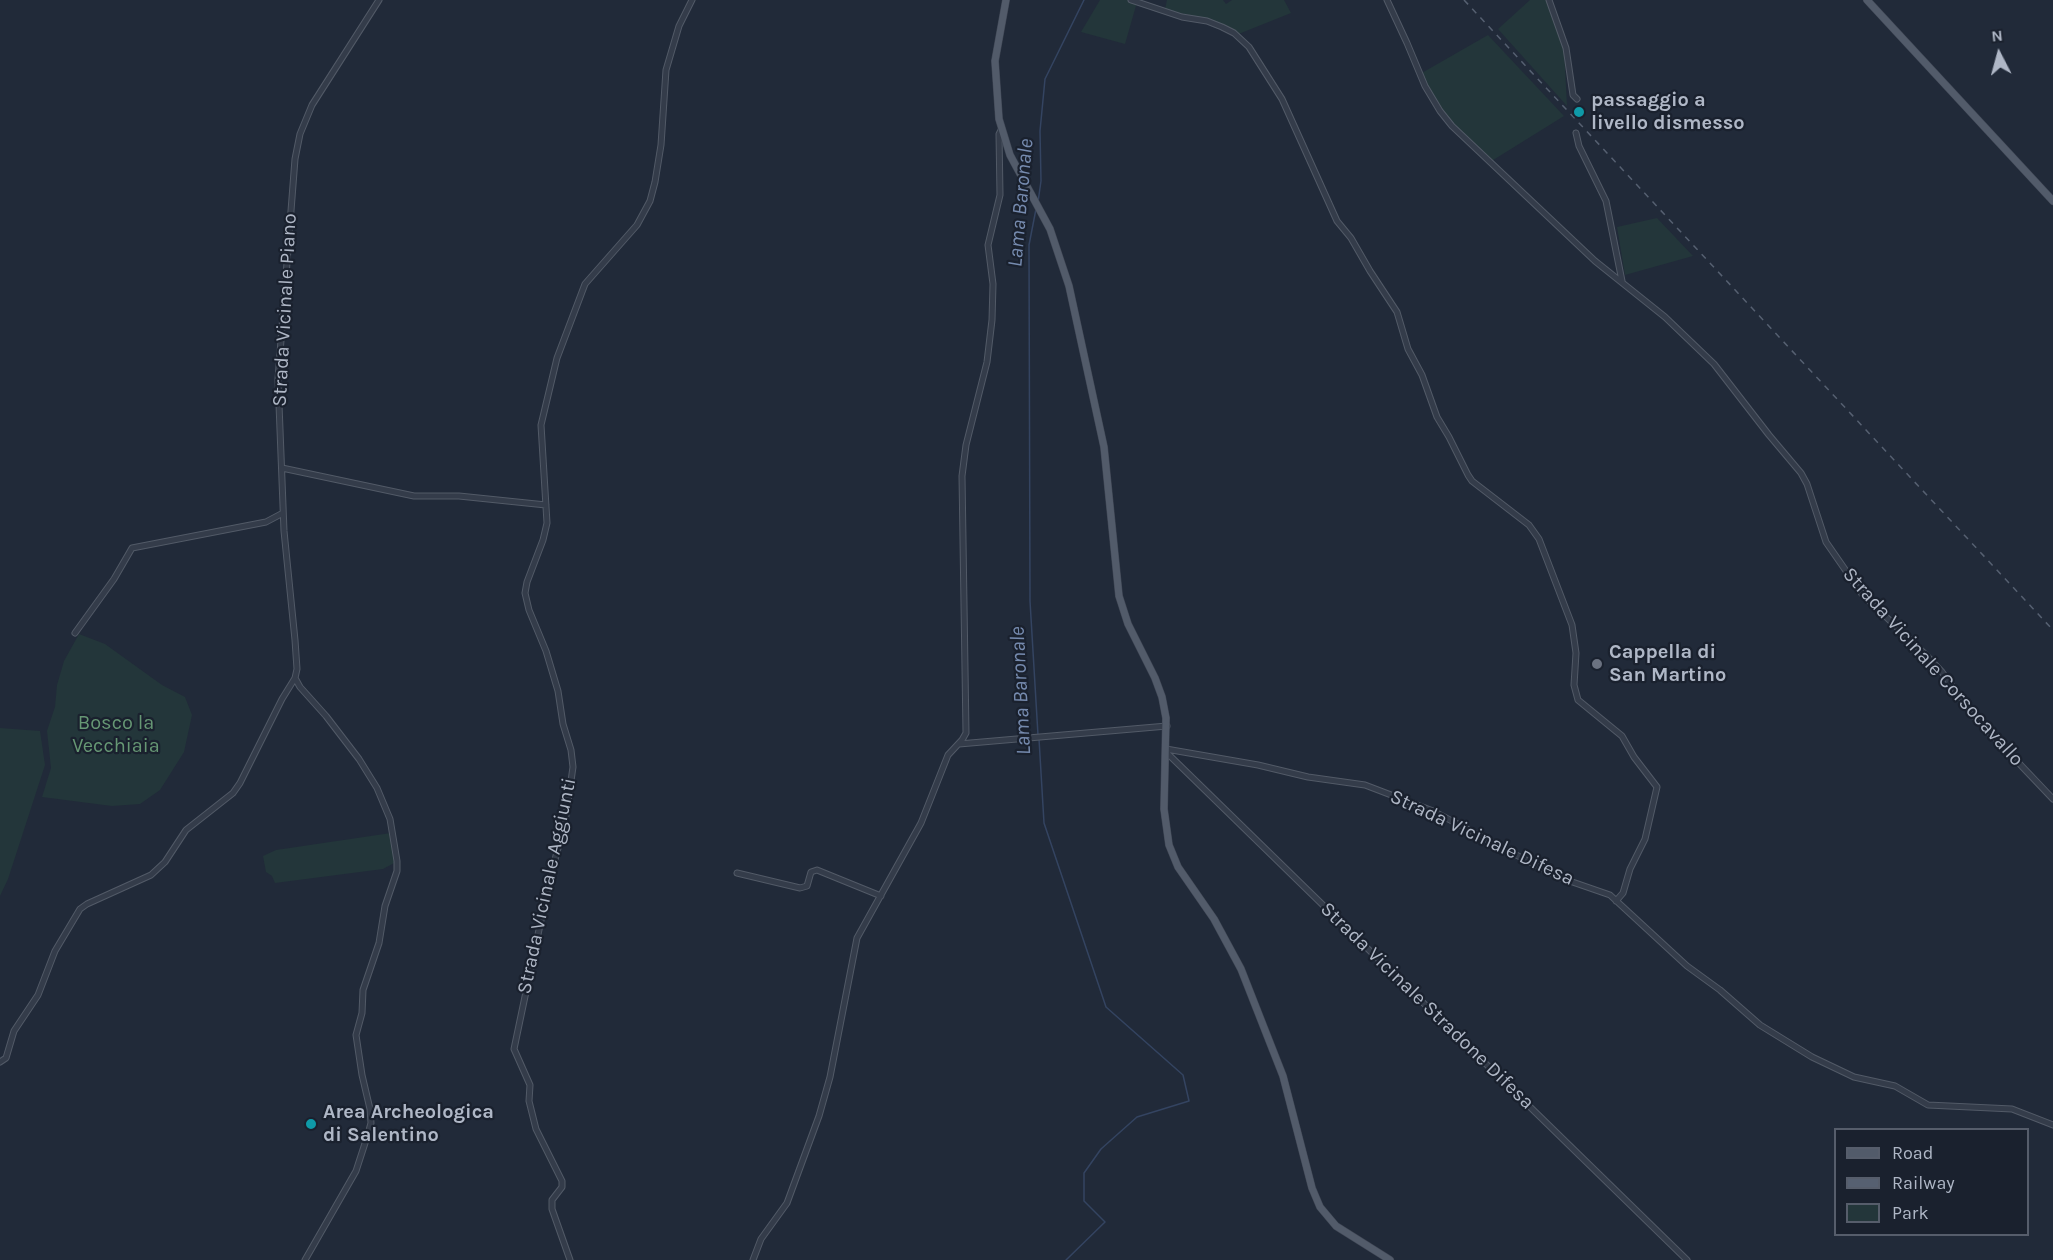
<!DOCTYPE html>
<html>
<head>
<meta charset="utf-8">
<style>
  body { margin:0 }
  #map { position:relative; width:2053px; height:1260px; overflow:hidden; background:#212a39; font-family:Karla,sans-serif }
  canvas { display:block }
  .legend { position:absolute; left:1834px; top:1128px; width:195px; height:108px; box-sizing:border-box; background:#1a212e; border:2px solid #565d6b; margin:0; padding:8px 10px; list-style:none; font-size:18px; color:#afb7c6 }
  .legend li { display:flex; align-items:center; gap:12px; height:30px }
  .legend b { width:30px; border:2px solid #565d6b }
  .north { position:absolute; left:1969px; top:24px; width:60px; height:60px; -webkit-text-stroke:4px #1a212e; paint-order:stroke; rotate:354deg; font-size:16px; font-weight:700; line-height:24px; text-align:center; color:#afb7c6 }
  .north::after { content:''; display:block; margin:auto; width:21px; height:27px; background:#afb7c6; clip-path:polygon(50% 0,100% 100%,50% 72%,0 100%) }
</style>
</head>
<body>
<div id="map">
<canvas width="2053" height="1260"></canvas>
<ul class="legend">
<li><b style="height:8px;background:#525b6a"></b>Road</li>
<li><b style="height:8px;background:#566071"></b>Railway</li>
<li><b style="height:16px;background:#23363a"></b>Park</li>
</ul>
<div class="north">N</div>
</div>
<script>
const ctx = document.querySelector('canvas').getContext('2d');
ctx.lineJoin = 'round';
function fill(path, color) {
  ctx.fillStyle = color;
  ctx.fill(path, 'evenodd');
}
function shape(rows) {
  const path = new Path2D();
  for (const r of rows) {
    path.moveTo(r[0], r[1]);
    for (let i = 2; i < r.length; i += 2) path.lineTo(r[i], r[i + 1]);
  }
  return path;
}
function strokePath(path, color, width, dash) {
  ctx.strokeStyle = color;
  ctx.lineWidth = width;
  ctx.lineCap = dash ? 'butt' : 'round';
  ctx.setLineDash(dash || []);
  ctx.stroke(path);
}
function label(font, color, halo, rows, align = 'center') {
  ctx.font = font + ' Karla,sans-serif';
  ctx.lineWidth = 4.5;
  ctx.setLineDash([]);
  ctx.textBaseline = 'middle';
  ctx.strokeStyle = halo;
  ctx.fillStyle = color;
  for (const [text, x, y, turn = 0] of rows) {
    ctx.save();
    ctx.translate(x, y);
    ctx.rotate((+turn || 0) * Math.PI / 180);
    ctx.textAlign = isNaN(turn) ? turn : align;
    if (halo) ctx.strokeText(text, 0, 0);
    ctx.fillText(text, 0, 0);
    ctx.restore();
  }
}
fill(shape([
  [1100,0,1131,0,1137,2,1125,44,1081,32],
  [1167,0,1223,0,1226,4,1232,0,1284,0,1291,13,1236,35,1204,19,1165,9],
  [1530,0,1546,0,1564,48,1567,106,1498,29],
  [1488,35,1564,116,1490,162,1437,107,1420,74],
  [1657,218,1693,256,1625,275,1617,227],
  [79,634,105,644,162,685,185,697,192,715,184,752,160,790,140,804,112,806,42,797,51,768,47,731,55,707,57,685,64,661],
  [0,728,40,731,45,765,8,879,0,896],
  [391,833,396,862,383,869,275,883,272,876,266,872,263,856,276,850]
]), '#23363a');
strokePath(shape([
  [1038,202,1041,181,1040,131,1045,79,1084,0],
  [1036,209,1029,245,1030,601,1038,735],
  [1039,739,1044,823,1106,1007,1183,1075,1189,1101,1137,1117,1101,1149,1084,1173,1084,1201,1105,1222,1066,1260]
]), '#344461', 1.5);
const minor = shape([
  [1131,0,1182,17,1207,21,1222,27,1234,33,1249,47,1282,99,1337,221,1351,238,1370,271,1397,312,1408,349,1422,375,1437,417,1449,437,1468,475,1472,481,1529,525,1539,539,1572,625,1576,653,1574,685,1578,700,1622,736,1634,757,1657,787,1645,839,1630,869,1623,893,1616,901],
  [1387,0,1407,43,1425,86,1440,111,1452,126,1595,261,1665,317,1714,364,1769,435,1801,473,1807,484,1826,542,1862,594,1925,654,1942,672,1975,717,2053,799],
  [1549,0,1566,48,1573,95,1577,99],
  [1576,133,1579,146,1606,201,1622,281],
  [282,468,414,496,459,496,546,505],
  [75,633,114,579,132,548,266,522,283,513],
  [295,678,300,687,326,716,359,759,377,788,390,819,397,861,397,871,385,906,379,943,363,990,362,1013,356,1035,362,1075,370,1109,371,1123,368,1134,356,1171,305,1260],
  [959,744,1167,726],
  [1166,749,1258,765,1308,777,1365,785,1433,811,1558,877,1610,895,1687,966,1720,990,1760,1025,1812,1057,1854,1077,1895,1086,1928,1105,2012,1109,2053,1125],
  [1166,752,1687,1260],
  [737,873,800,888,807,886,811,872,817,870,881,896],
  [0,1062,6,1058,14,1031,38,995,55,951,80,909,87,904,151,875,165,862,186,830,233,793,240,783,282,699,295,678,297,669,295,640,284,531,278,379,295,159,300,134,312,105,379,0],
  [570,1260,552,1209,552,1200,562,1187,562,1181,536,1129,529,1101,530,1085,514,1049,549,882,565,822,573,767,571,750,563,724,558,691,546,651,529,610,525,593,527,582,543,540,547,523,541,425,557,358,585,284,637,225,650,201,655,182,661,145,666,70,679,26,692,0],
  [753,1260,761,1239,787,1203,819,1116,830,1077,857,938,921,823,948,755,962,740,966,733,962,476,966,445,987,362,992,320,993,284,988,245,1000,195,999,134,1001,130]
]);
const major = shape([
  [1006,0,995,61,999,119,1010,155,1050,229,1069,286,1104,447,1119,596,1128,624,1155,678,1162,697,1166,718,1164,809,1169,845,1178,867,1214,919,1241,969,1283,1076,1312,1188,1320,1207,1336,1226,1390,1260],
  [1867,0,2053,201]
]);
strokePath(minor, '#525a67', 7);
strokePath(major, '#3e4553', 8);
strokePath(minor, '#343c4a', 5);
strokePath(major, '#525b6a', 7);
strokePath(shape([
  [1464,0,2053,630]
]), '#566071', 1.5, [6, 6]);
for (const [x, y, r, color] of [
  [1579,112,6,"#0f9aa8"],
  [1597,664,6,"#6b7280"],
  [311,1124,6,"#0f9aa8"]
]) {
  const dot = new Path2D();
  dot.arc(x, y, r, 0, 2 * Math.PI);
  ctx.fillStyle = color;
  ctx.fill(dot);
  strokePath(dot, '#1a212e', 2);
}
label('bold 20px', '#afb7c6', '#1a212e', [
  ["passaggio a",1591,100],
  ["livello dismesso",1591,123],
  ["Cappella di",1609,652],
  ["San Martino",1609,675],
  ["Area Archeologica",323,1112],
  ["di Salentino",323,1135]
], 'left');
label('20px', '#afb7c6', '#1a212e', [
  ["Strada Vicinale Piano",285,310,-87],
  ["Strada Vicinale Corsocavallo",1933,667,48],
  ["Strada Vicinale Difesa",1482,838,25],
  ["Strada Vicinale Aggiunti",547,886,-78],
  ["Strada Vicinale Stradone Difesa",1427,1006,44]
]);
label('20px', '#669774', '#1a212e', [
  ["Bosco la",116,723],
  ["Vecchiaia",116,746]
]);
label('italic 21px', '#768baf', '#1a212e', [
  ["Lama Baronale",1021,203,-85],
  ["Lama Baronale",1021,691,-93]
]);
</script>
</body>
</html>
